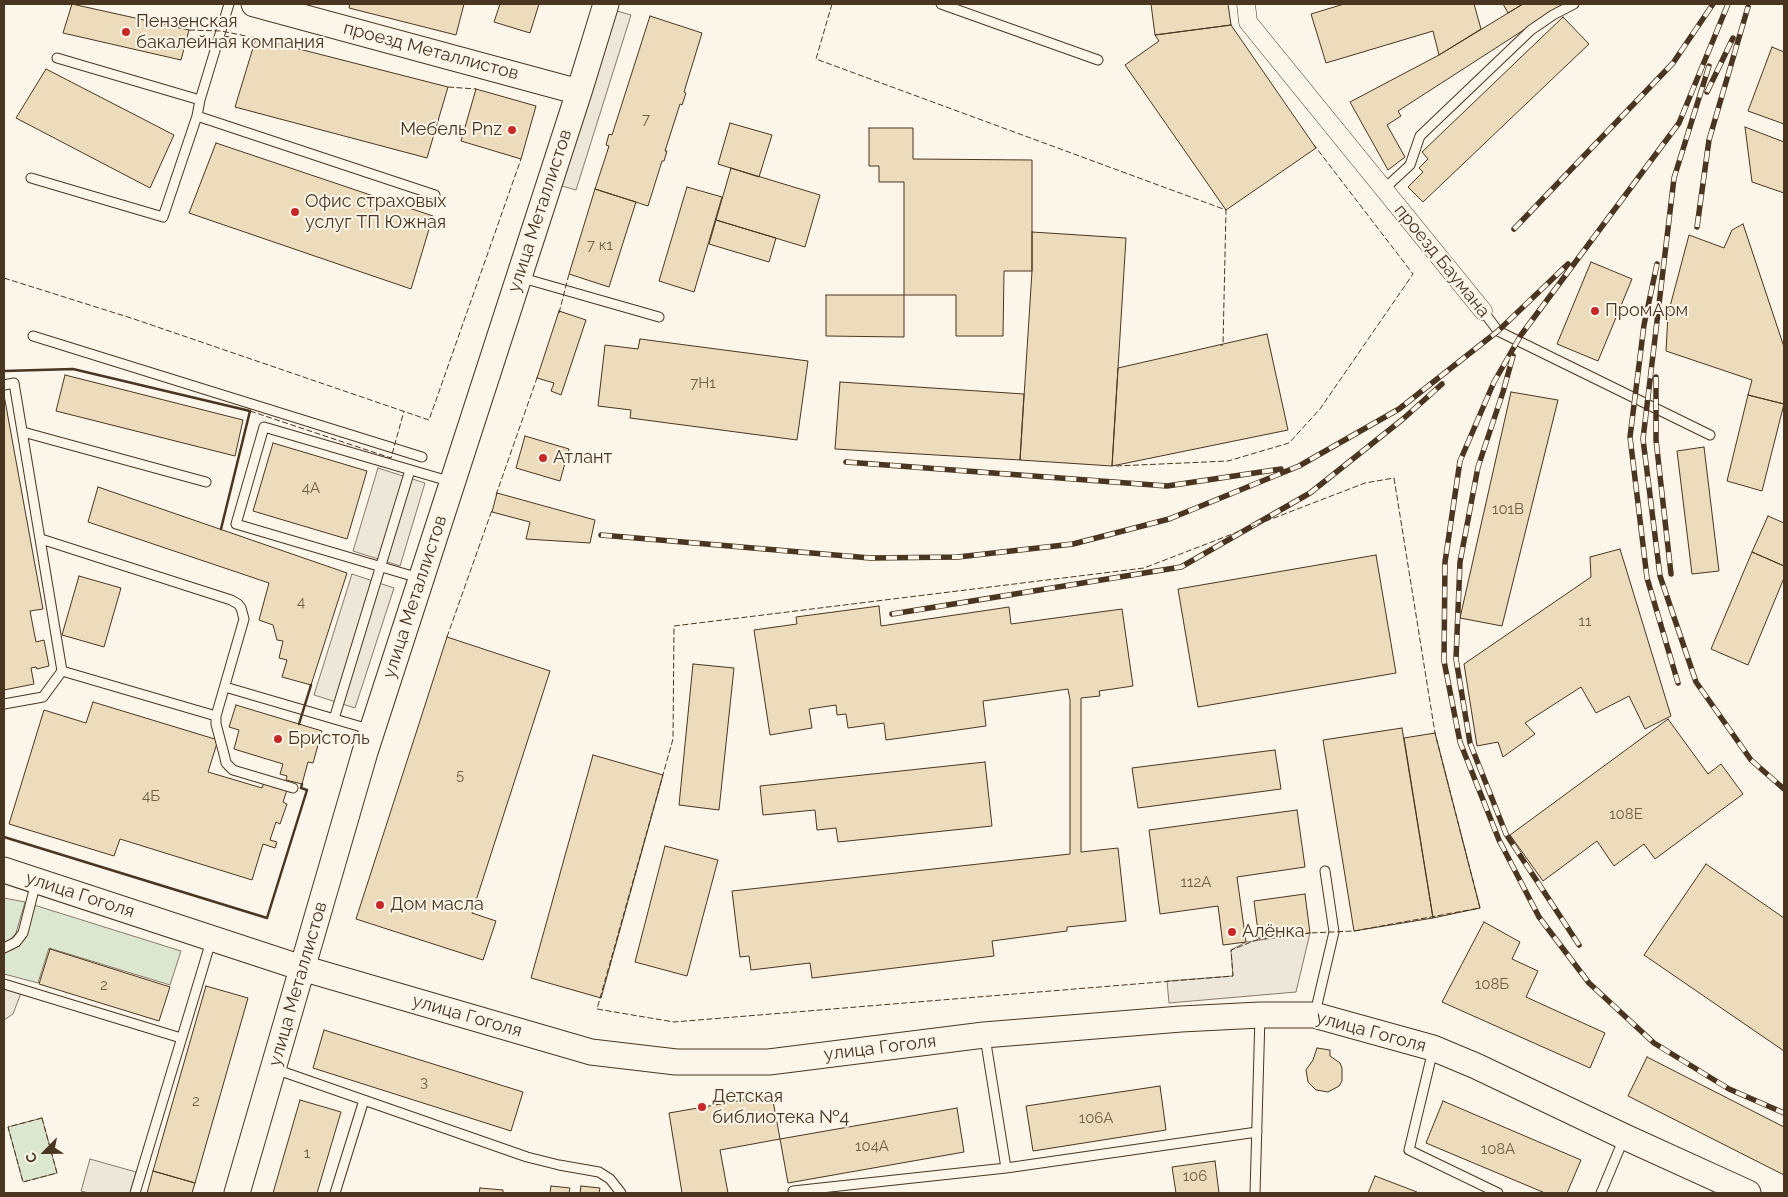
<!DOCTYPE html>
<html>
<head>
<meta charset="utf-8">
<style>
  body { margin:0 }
  #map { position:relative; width:1788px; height:1197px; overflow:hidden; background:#fbf6e9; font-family:Raleway,sans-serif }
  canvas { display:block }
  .frame { position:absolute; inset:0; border:5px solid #4a3520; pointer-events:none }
  .north { position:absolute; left:20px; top:1127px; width:50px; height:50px; -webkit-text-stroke:4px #fbf6e9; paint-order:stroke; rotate:247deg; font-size:14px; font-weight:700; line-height:20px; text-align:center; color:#4a3520 }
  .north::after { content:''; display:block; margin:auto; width:18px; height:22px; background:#4a3520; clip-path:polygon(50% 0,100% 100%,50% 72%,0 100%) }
</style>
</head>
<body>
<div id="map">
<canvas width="1788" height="1197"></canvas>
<div class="frame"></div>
<div class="north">С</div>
</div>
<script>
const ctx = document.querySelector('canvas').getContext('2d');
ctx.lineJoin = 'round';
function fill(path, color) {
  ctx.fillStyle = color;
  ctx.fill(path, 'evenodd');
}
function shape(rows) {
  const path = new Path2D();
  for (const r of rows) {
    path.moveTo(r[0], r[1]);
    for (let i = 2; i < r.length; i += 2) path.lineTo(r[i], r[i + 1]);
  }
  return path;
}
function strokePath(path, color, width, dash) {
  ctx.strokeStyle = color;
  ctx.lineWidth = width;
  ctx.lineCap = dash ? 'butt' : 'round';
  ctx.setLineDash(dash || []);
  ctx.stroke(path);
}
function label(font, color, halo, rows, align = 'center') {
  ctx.font = font + ' Raleway,sans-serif';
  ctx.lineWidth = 4;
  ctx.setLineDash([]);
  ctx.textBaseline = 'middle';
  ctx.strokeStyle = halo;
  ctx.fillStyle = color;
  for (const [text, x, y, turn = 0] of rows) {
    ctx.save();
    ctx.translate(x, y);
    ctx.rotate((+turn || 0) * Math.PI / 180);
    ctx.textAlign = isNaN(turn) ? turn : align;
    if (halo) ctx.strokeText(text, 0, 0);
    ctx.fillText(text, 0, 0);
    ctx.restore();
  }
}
const green = shape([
  [4,898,25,902,16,933,9,941,4,943,4,898],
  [34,905,181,951,170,985,49,948,38,983,4,974,4,952,14,949,23,940,27,934,34,905],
  [42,1118,57,1173,23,1182,8,1127,42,1118]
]);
fill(green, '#dce7d0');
strokePath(green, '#887966', 1);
const parking = shape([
  [610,9,631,15,576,190,555,184,610,9],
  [378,468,425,483,400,566,353,551,378,468],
  [352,574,394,588,355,708,314,695,352,574],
  [1310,933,1296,992,1169,1003,1167,981,1233,976,1231,950,1246,942,1310,933],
  [4,988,21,993,13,1014,4,1020,4,988],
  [90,1159,136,1172,130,1193,89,1193,81,1191,90,1159]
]);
fill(parking, '#ede7d9');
strokePath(parking, '#887966', 1);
const building = shape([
  [72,4,189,30,181,60,63,33,72,4],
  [350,4,464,4,456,35,349,8,350,4],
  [500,4,539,4,530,33,494,22,500,4],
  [1151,4,1228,4,1231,25,1155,35,1151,4],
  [1344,4,1474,4,1481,29,1439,55,1433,31,1326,63,1311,14,1344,4],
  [1503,4,1523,4,1508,13,1503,4],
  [1523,4,1564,4,1398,111,1401,116,1387,125,1405,157,1388,170,1350,102,1439,55,1523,4],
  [650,16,702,33,684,92,686,93,682,105,680,104,665,151,667,151,664,161,662,161,648,206,595,189,609,146,606,145,609,134,612,135,650,16],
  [1563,17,1589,44,1423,202,1408,187,1423,172,1419,168,1428,159,1422,152,1563,17],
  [1231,25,1316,148,1226,210,1125,65,1159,41,1155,35,1231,25],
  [224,36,234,38,232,46,222,45,224,36],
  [256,38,448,87,427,158,235,107,256,38],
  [1772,47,1784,52,1784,124,1748,111,1772,47],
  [46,69,174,135,150,188,16,118,46,69],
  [476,89,536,106,521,159,461,141,476,89],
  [730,123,772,135,759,177,718,164,730,123],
  [1745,127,1784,142,1784,193,1752,182,1745,127],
  [869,128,913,128,913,159,1032,160,1032,271,1004,271,1003,336,956,336,956,295,904,295,904,182,879,182,879,166,869,166,869,128],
  [216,143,433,216,411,289,189,213,216,143],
  [731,168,820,195,805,247,716,220,731,168],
  [687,187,722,197,694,292,659,281,687,187],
  [595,189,636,202,609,287,569,274,595,189],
  [716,220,776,238,769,262,709,244,716,220],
  [1743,224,1784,347,1784,404,1748,395,1752,380,1666,351,1668,314,1689,235,1724,248,1732,230,1743,224],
  [1032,232,1126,238,1112,466,1020,460,1032,271,1032,232],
  [1591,262,1632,279,1598,361,1557,344,1591,262],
  [826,295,904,295,904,337,826,336,826,295],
  [559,311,586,320,561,395,551,391,554,383,537,378,559,311],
  [1267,334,1288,430,1112,466,1118,368,1267,334],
  [640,339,808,361,797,440,630,418,631,410,598,406,605,345,638,349,640,339],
  [65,375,243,420,235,456,56,411,65,375],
  [840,382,1024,394,1020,460,835,449,840,382],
  [1511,392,1558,400,1502,626,1460,618,1511,392],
  [4,395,43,609,30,611,36,642,44,640,49,666,37,669,36,667,31,668,34,684,4,690,4,395],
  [1748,395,1784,404,1762,491,1727,481,1748,395],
  [525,436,569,449,560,481,516,468,525,436],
  [273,443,367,471,347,539,253,511,273,443],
  [1704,447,1719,571,1692,574,1677,451,1704,447],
  [98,487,347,573,311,685,282,677,287,660,279,658,283,641,277,640,273,625,259,620,269,583,88,522,98,487],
  [497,493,595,520,590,543,526,539,530,522,492,512,497,493],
  [1768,516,1784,523,1784,566,1752,552,1768,516],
  [1620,549,1671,716,1645,729,1629,696,1596,713,1581,687,1525,723,1535,734,1503,757,1498,742,1477,746,1464,664,1591,577,1590,557,1620,549],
  [1752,552,1784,566,1784,578,1748,665,1711,649,1752,552],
  [1376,555,1396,673,1198,707,1178,589,1376,555],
  [79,576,121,588,104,647,62,635,79,576],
  [879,606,881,626,1009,607,1011,624,1122,609,1133,686,1099,691,1100,696,1081,698,1081,852,1118,848,1126,921,1067,927,1067,931,992,941,994,956,812,978,810,963,751,970,749,956,740,957,732,891,1070,854,1070,700,1068,689,983,701,986,726,886,740,884,723,848,728,846,714,837,715,836,705,809,709,812,728,770,735,754,630,797,624,796,617,879,606],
  [447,637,550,671,472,913,496,921,483,960,356,919,447,637],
  [693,664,734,668,719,810,679,805,693,664],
  [93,702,218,740,208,772,262,788,264,783,287,790,283,802,287,804,280,824,276,822,270,840,277,842,275,848,263,844,252,880,120,839,114,856,9,824,44,710,86,723,93,702],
  [236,705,322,731,313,763,308,762,302,784,286,780,287,776,280,774,283,764,234,749,239,730,229,727,236,705],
  [1668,719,1708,774,1721,764,1743,794,1655,859,1644,844,1614,866,1597,841,1543,881,1510,835,1668,719],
  [1402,728,1433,918,1354,931,1323,740,1402,728],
  [1435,733,1480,908,1433,918,1404,738,1435,733],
  [1275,750,1281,789,1138,808,1132,768,1275,750],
  [593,755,663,775,601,998,531,978,593,755],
  [985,762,992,826,838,842,836,828,817,830,815,810,763,815,760,786,985,762],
  [1297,810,1305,867,1237,877,1246,942,1223,945,1218,906,1160,914,1149,830,1297,810],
  [665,846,718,860,687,976,635,962,665,846],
  [1706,864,1784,918,1784,1051,1644,955,1706,864],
  [1305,894,1310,933,1259,939,1254,901,1305,894],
  [1484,922,1520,942,1512,959,1538,971,1526,997,1605,1033,1590,1068,1442,1002,1484,922],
  [50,949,170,987,159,1021,39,984,50,949],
  [206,986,248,998,195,1183,153,1171,206,986],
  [324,1030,523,1092,511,1131,313,1068,324,1030],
  [1317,1048,1330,1050,1330,1056,1340,1063,1342,1068,1342,1081,1339,1086,1328,1092,1316,1090,1308,1082,1306,1070,1313,1060,1317,1048],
  [1647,1057,1784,1127,1784,1175,1628,1096,1647,1057],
  [1160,1086,1166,1130,1033,1151,1026,1106,1160,1086],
  [772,1095,780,1139,720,1150,728,1193,682,1193,669,1113,772,1095],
  [300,1100,341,1112,317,1193,273,1193,300,1100],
  [1443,1101,1581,1160,1567,1193,1545,1193,1426,1143,1443,1101],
  [957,1108,964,1152,788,1183,780,1139,957,1108],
  [1215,1161,1219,1193,1176,1193,1172,1167,1215,1161],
  [153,1171,195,1183,192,1193,147,1193,153,1171],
  [1375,1176,1417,1192,1416,1193,1368,1193,1375,1176],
  [551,1186,570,1188,569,1193,550,1193,551,1186],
  [581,1186,600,1188,599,1193,580,1193,581,1186],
  [480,1188,503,1190,503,1193,479,1193,480,1188]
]);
fill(building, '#ecdcbc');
strokePath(building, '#4a3520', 1);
const lane = shape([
  [941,4,1098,60],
  [57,58,200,100],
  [197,116,435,195],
  [31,178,163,217,197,116,200,100,229,4],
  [1384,189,1410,165,1420,136,1531,30,1553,15,1574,4],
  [519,277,659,317],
  [1483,311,1498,331,1710,435],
  [33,336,422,457],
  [4,385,14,383,62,671,43,697,4,704],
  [23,432,206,482],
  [41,539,231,600,238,604,241,608,244,619,216,716,216,724,225,758,226,763,233,770,293,788],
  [419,578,236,524,264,427,452,482],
  [62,671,216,716],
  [225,687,372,730],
  [334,719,410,470],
  [4,948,16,942,23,933,36,882],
  [4,984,181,1038],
  [1315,1013,1334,932,1325,871],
  [985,1037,1006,1168,1257,1132],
  [1433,1050,1409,1150,1498,1193],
  [275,1069,527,1157,559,1165,599,1172,610,1179,621,1193],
  [793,1191,1006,1168],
  [135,1193,211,941],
  [335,1193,364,1100],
  [1255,1193,1260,1016],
  [1601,1193,1624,1138]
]);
const street = shape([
  [1246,4,1248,22,1483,311]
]);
const secondary = shape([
  [254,4,579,92],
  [4,870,302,968,591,1052,676,1062,769,1062,984,1035,1181,1019,1260,1015,1314,1015,1433,1048,1476,1066,1625,1137,1748,1193],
  [237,1193,365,752,579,92,606,4]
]);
strokePath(lane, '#4a3520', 11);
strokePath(street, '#4a3520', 19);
strokePath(secondary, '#4a3520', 27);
strokePath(lane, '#fbf6e9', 9);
strokePath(street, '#fbf6e9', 18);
strokePath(secondary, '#fbf6e9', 25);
const rail = shape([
  [1728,4,1679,123,1521,335,1494,382,1460,461,1445,562,1444,661,1460,742,1499,840,1539,917,1589,983,1654,1043,1729,1089,1784,1113],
  [1709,66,1674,178,1643,439,1660,576,1696,682,1751,760,1784,789],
  [1707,92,1733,38],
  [1697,227,1709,140,1748,7],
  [1514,229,1673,63,1713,4],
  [1657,264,1644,325,1630,437,1647,578,1678,683],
  [1513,356,1503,392,1478,467,1460,562,1456,659,1470,743,1506,834,1579,945],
  [1656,377,1656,440,1671,574],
  [846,462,1167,486,1281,469],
  [601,535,870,558,958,557,1073,544,1169,519,1299,466,1399,409,1498,331,1568,264],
  [892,614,1181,567,1310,493,1403,419,1442,384]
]);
strokePath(rail, '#4a3520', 5.5);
strokePath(rail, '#fbf6e9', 4, [11]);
strokePath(shape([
  [832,4,816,59,1226,210,1223,345,1220,345],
  [189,30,221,31,256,38],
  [448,87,476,89],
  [4,278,134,319,429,420,521,159],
  [559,313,569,274],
  [250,411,391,458,404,411],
  [1116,466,1228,461,1289,443,1320,409,1413,274,1314,145],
  [1394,478,1435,733,1480,908,1354,931,1310,933,1259,939,1231,950,1233,976,674,1022,597,1009,673,739,674,626,1144,568,1365,483,1394,478],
  [496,495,538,375],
  [447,637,492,510],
  [42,1118,57,1173,23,1182,8,1127,42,1118]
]), '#4a3520', 1, [6, 2.5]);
strokePath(shape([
  [4,371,73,369,250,411,221,529],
  [299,724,311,685],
  [4,837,267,918,307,790,301,788,302,784]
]), '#4a3520', 2.5);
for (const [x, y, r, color] of [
  [126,32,5,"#c62828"],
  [512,130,5,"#c62828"],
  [295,212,5,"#c62828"],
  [1595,311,5,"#c62828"],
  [543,458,5,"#c62828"],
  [278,739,5,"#c62828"],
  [380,905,5,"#c62828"],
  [1232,932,5,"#c62828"],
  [702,1107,5,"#c62828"]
]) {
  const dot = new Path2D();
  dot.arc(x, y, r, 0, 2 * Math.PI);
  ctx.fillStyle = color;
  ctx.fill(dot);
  strokePath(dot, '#fbf6e9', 2);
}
label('15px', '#725f47', null, [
  ["7",646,119],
  ["7 к1",600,245],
  ["7Н1",703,383],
  ["4А",311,488],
  ["101В",1508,509],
  ["4",301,602],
  ["11",1585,621],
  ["5",460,775],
  ["4Б",151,796],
  ["108Е",1626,814],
  ["112А",1196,882],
  ["108Б",1492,984],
  ["2",104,985],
  ["3",424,1082],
  ["2",196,1101],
  ["106А",1096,1118],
  ["104А",872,1146],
  ["108А",1498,1149],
  ["1",307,1153],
  ["106",1195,1176]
]);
label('18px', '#4a3520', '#fbf6e9', [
  ["Пензенская",136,22],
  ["бакалейная компания",136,43],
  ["Мебель Pnz",502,130,"right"],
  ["Офис страховых",305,202],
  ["услуг ТП Южная",305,223],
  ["ПромАрм",1605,311],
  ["Атлант",553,458],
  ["Бристоль",288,739],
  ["Дом масла",390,905],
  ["Алёнка",1242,932],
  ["Детская",712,1097],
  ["библиотека №4",712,1118]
], 'left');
label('18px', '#4a3520', '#fbf6e9', [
  ["проезд Металлистов",431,51,15],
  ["улица Металлистов",540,211,-72],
  ["проезд Баумана",1442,261,51],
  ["улица Металлистов",415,597,-72],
  ["улица Гоголя",80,895,18],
  ["улица Металлистов",298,984,-74],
  ["улица Гоголя",467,1016,16],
  ["улица Гоголя",1371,1032,15],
  ["улица Гоголя",880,1048,-7]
]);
</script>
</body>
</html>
